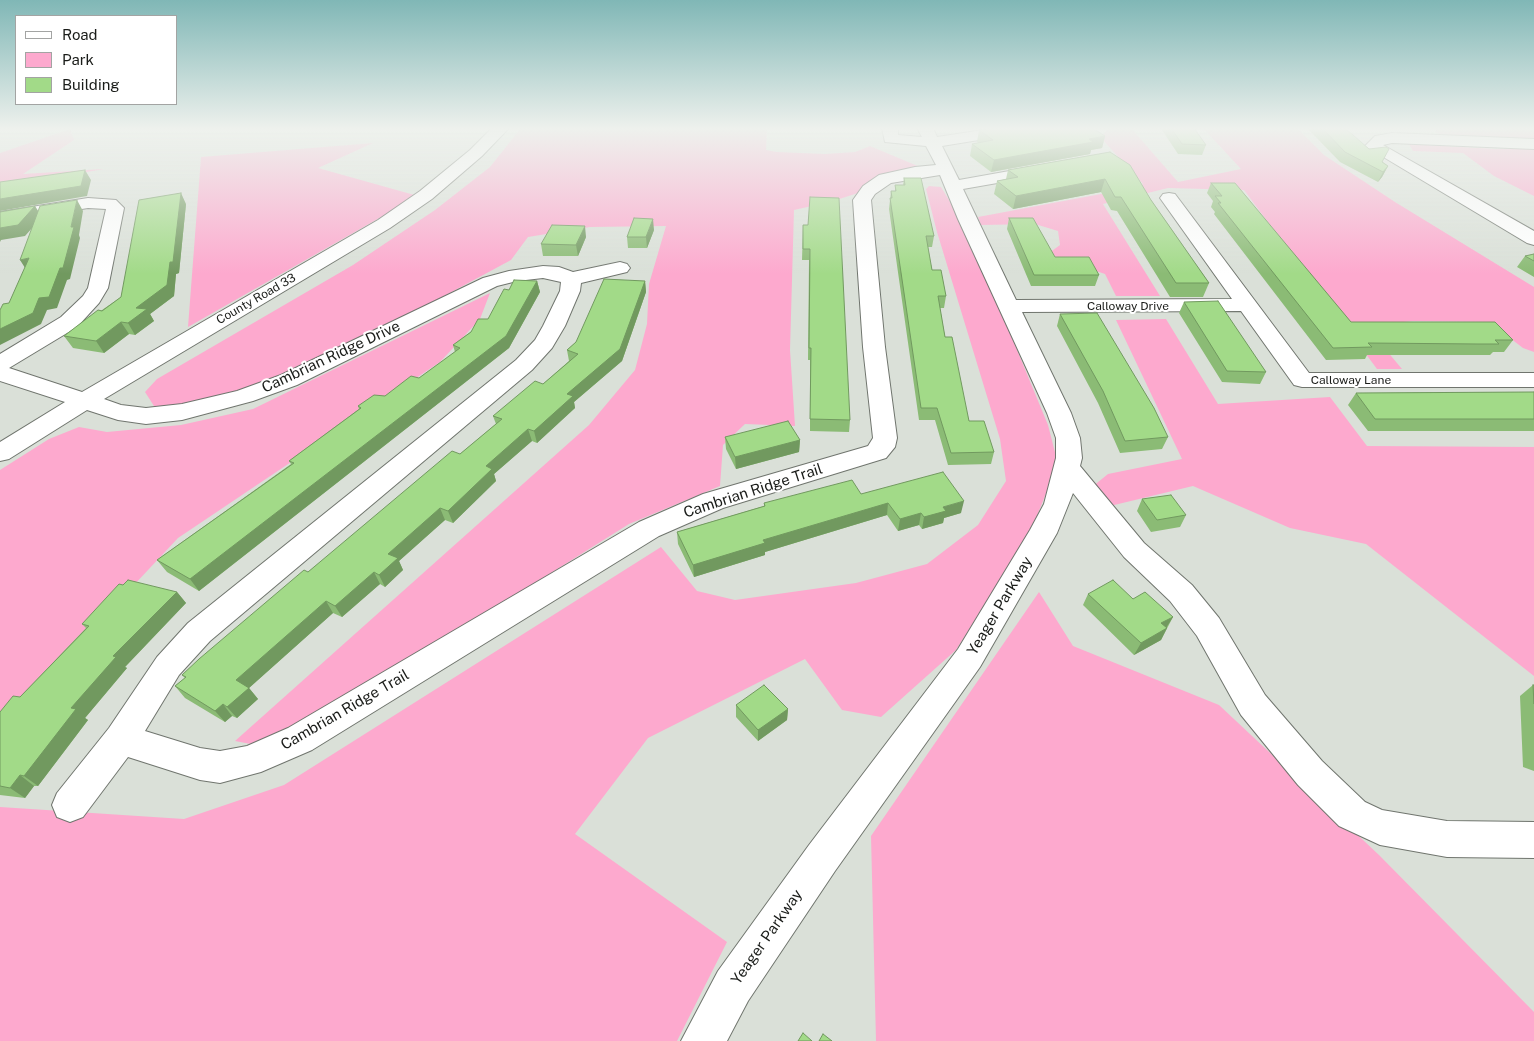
<!DOCTYPE html>
<html>
<head>
<meta charset="utf-8">
<style>
  body { margin:0 }
  #map { position:relative; width:1534px; height:1041px; overflow:hidden; background:#dae0d8; font-family:"Public Sans",sans-serif }
  canvas { display:block }
  .legend { position:absolute; left:15px; top:15px; width:162px; height:90px; box-sizing:border-box; background:#fff; border:1px solid #a3a4a3; margin:0; padding:6px 9px; list-style:none; font-size:15px; color:#1a1c19 }
  .legend li { display:flex; align-items:center; gap:10px; height:25px }
  .legend b { width:25px; border:1px solid #a3a4a3 }
</style>
</head>
<body>
<div id="map">
<canvas width="1534" height="1041"></canvas>
<ul class="legend">
<li><b style="height:6px;background:#fff"></b>Road</li>
<li><b style="height:14px;background:#fda9ce"></b>Park</li>
<li><b style="height:14px;background:#a2da88"></b>Building</li>
</ul>
</div>
<script>
const ctx = document.querySelector('canvas').getContext('2d');
ctx.lineJoin = 'round';
function fill(path, color) {
  ctx.fillStyle = color;
  ctx.fill(path, 'evenodd');
}
function shape(rows) {
  const path = new Path2D();
  for (const r of rows) {
    path.moveTo(r[0], r[1]);
    for (let i = 2; i < r.length; i += 2) path.lineTo(r[i], r[i + 1]);
  }
  return path;
}
function strokePath(path, color, width, dash) {
  ctx.strokeStyle = color;
  ctx.lineWidth = width;
  ctx.lineCap = dash ? 'butt' : 'round';
  ctx.setLineDash(dash || []);
  ctx.stroke(path);
}
function label(font, color, halo, rows, align = 'center') {
  ctx.font = font + ' "Public Sans",sans-serif';
  ctx.lineWidth = 4;
  ctx.setLineDash([]);
  ctx.textBaseline = 'middle';
  ctx.strokeStyle = halo;
  ctx.fillStyle = color;
  for (const [text, x, y, turn = 0] of rows) {
    ctx.save();
    ctx.translate(x, y);
    ctx.rotate((+turn || 0) * Math.PI / 180);
    ctx.textAlign = isNaN(turn) ? turn : align;
    if (halo) ctx.strokeText(text, 0, 0);
    ctx.fillText(text, 0, 0);
    ctx.restore();
  }
}
fill(shape([
  [521,128,767,128,766,150,777,152,825,154,855,152,870,146,920,167,858,193,830,202,794,210,790,350,795,426,745,424,723,445,720,486,629,524,366,689,256,745,235,741,589,425,635,370,647,324,649,284,666,226,590,227,528,237,511,260,316,365,238,393,167,409,154,406,145,392,157,379,353,265,435,210,490,167],
  [1108,128,1131,128,1178,182,1241,169,1203,128,1297,128,1324,155,1395,202,1534,287,1534,352,1523,348,1489,322,1413,321,1366,326,1402,369,1377,369,1244,190,1168,188,1103,204,1160,296,1116,296,1105,274,1060,259,1049,253,1060,245,1058,231,1035,224,981,225,978,217,1133,188,1143,184,1101,138],
  [1438,128,1534,128,1534,140,1452,138,1435,132],
  [70,129,74,140,23,174,104,169,0,187,0,153],
  [373,143,318,168,418,196,188,327,201,157],
  [1409,144,1496,149,1534,149,1534,196,1494,176,1463,153,1413,151],
  [929,186,941,187,968,231,1048,425,1058,464,1030,533,956,650,881,717,842,710,805,659,648,738,575,834,727,942,677,1041,0,1041,0,807,184,819,284,785,661,547,697,591,735,600,856,583,927,564,978,525,1006,481,1000,439,937,232,926,189],
  [490,293,480,319,440,362,178,538,0,728,0,470,49,439,79,427,107,432,181,425,253,409],
  [1166,319,1218,404,1330,397,1367,446,1534,447,1534,676,1366,544,1290,528,1193,486,1106,507,1092,487,1108,474,1182,459,1116,320],
  [1039,592,1073,646,1219,705,1379,855,1534,1012,1534,1041,876,1041,871,836]
]), '#fda9ce');
const minor = shape([
  [492,128,509,128,482,156,432,199,390,228,104,399,121,405,146,408,182,404,237,391,281,375,483,278,509,271,543,266,559,267,573,272,620,262,627,264,630,268,627,272,581,283,580,291,565,326,552,348,532,370,210,641,179,675,145,731,200,748,220,751,247,746,288,728,639,522,703,494,868,446,873,438,863,347,853,200,863,186,879,175,915,167,936,165,926,146,885,142,882,128,898,128,898,135,922,137,917,128,933,128,937,137,996,128,1030,128,1022,133,942,146,959,180,1043,165,1049,166,1051,170,1049,174,1043,175,963,189,1016,300,1232,299,1160,198,1163,194,1169,193,1175,194,1309,373,1534,373,1534,387,1302,387,1294,385,1241,311,1022,312,1071,413,1080,438,1082,458,1080,466,1144,543,1192,585,1219,618,1265,695,1322,761,1365,802,1382,810,1447,821,1534,822,1534,858,1447,857,1380,845,1339,826,1298,785,1241,715,1197,636,1170,601,1124,557,1073,493,1057,533,980,667,835,871,748,1001,727,1041,681,1041,718,971,809,845,958,649,1030,530,1044,504,1056,458,1056,438,1047,413,958,219,940,175,891,183,875,194,871,200,885,347,897,438,895,447,886,458,723,508,659,536,312,750,261,772,220,783,200,780,128,757,83,817,70,822,57,817,52,805,57,793,109,728,157,657,188,623,516,360,535,340,543,326,560,291,561,282,543,278,517,281,497,286,297,385,253,401,182,420,146,424,118,420,87,410,9,459,0,461,0,442,65,402,0,381,0,354,61,317,83,296,88,288,106,209,88,208,0,222,0,212,88,198,116,200,124,208,108,288,99,303,77,327,9,368,82,392,378,220,420,191,470,150,492,128],
  [1392,133,1534,139,1534,149,1392,143,1383,145,1534,231,1534,245,1527,243,1365,146,1375,136,1392,133]
]);
strokePath(minor, '#70756e', 2);
fill(minor, '#fff');
fill(shape([
  [1093,128,1105,136,1102,148,1091,150,1090,154,991,172,970,156,972,144,978,143,977,142,979,130],
  [1163,128,1194,128,1206,145,1202,155,1178,154,1162,130],
  [1307,128,1322,128,1383,162,1388,166,1382,177,1378,182,1340,162],
  [1110,152,1151,200,1209,283,1203,297,1170,297,1117,211,1111,210,1101,192,1013,209,994,194,997,181,1006,179,1008,170],
  [904,178,934,236,932,247,928,247,932,270,946,296,944,308,940,308,945,337,969,421,994,452,991,464,948,465,935,420,919,420,889,209,891,191,895,191,895,185,903,185],
  [1211,183,1351,322,1513,340,1504,352,1493,352,1490,355,1367,355,1365,359,1326,360,1214,214,1215,212,1211,207,1213,201,1207,193],
  [186,204,179,273,176,274,174,296,150,314,154,321,135,335,129,334,104,353,73,348,64,336,121,297],
  [1009,218,1055,257,1099,275,1095,286,1031,286,1007,229],
  [803,225,808,225,850,420,849,432,810,431,810,360,808,360,809,260,802,260],
  [654,230,647,248,628,248,627,237],
  [586,237,578,256,543,256,541,244],
  [1534,254,1534,277,1517,267,1525,256],
  [537,281,540,292,509,348,199,591,167,572,157,560,291,464,289,461,359,409,358,406,385,396,419,378,455,352,453,345,488,319,509,290],
  [645,281,646,292,622,361,574,402,575,408,537,443,532,441,494,474,496,481,453,523,445,520,399,561,403,570,385,587,380,584,342,617,333,613,249,688,258,699,237,718,232,716,225,722,185,698,175,686,185,678,182,675,308,572,460,454,496,424,493,416,543,384,569,361,567,350],
  [1184,302,1266,372,1260,384,1222,382,1179,313],
  [1060,314,1168,437,1162,449,1120,453,1098,403,1057,326],
  [1534,392,1534,431,1368,431,1348,405,1356,393],
  [725,437,800,440,799,452,736,469,726,449],
  [861,494,961,513,944,518,943,523,922,529,919,525,898,531,887,515,765,552,765,555,694,577,678,544,677,532,764,506,764,503],
  [1142,499,1186,515,1180,527,1151,532,1137,511],
  [177,592,186,603,125,667,127,668,85,718,88,720,38,786,34,786,25,798,0,795,0,712,20,697,86,628,82,624],
  [1088,594,1133,599,1173,617,1161,640,1134,655,1083,605],
  [1533,685,1534,685,1534,771,1523,767,1520,696],
  [736,705,788,709,787,720,758,741,736,717]
]), '#8bbb75');
fill(shape([
  [1105,136,1102,148,1091,150,1090,154,991,172,994,160],
  [1388,166,1382,177,1378,182,1383,172],
  [85,170,91,180,87,196,0,211,0,199],
  [1105,179,1101,192,1013,209,1016,196],
  [181,193,186,204,179,273,176,274,174,296,150,314,154,321,135,335,128,323,136,308,170,262],
  [77,200,83,211,79,235,80,238,70,279,67,280,57,308,47,310,41,324,0,345,0,329,39,298,71,227],
  [35,206,42,217,25,236,1,240,0,242,0,228],
  [653,219,654,230,647,248,646,237],
  [585,226,586,237,578,256,576,245],
  [29,258,27,271,20,260],
  [537,281,540,292,509,348,199,591,190,579,506,336],
  [645,281,646,292,622,361,574,402,575,408,537,443,534,431,567,394],
  [121,322,129,334,104,353,96,341],
  [528,429,532,441,494,474,496,481,453,523,448,511,486,466],
  [800,440,799,452,736,469,735,457],
  [964,501,961,513,944,518,943,523,922,529,924,517,943,507],
  [888,503,887,515,765,552,765,555,694,577,693,565,763,540],
  [440,508,445,520,399,561,403,570,385,587,379,575,388,554],
  [921,513,919,525,898,531,900,519],
  [374,572,380,584,342,617,335,606],
  [177,592,186,603,125,667,127,668,85,718,88,720,38,786,24,776,71,708,113,656],
  [326,601,333,613,249,688,258,699,237,718,227,707,236,680],
  [1173,617,1166,628,1161,623],
  [1167,628,1161,640,1134,655,1141,643],
  [223,704,232,716,225,722,215,711],
  [788,709,787,720,758,741,758,730],
  [20,775,34,786,25,798,10,788]
]), '#71995f');
const building = shape([
  [992,128,1092,128,1105,136,1089,139,1093,142,994,160,972,144,993,140,979,130,992,128],
  [1171,128,1194,128,1206,145,1182,144,1171,128],
  [1322,128,1345,128,1369,149,1386,147,1389,149,1382,162,1388,166,1383,172,1345,152,1322,128],
  [1110,152,1130,165,1151,200,1209,283,1176,283,1121,197,1115,197,1105,179,1016,196,997,181,1018,177,1008,170,1110,152],
  [85,170,81,186,0,199,0,182,85,170],
  [904,178,921,178,934,236,926,236,932,270,941,270,946,296,938,296,945,337,952,337,969,421,984,421,994,452,951,453,937,408,921,408,890,198,892,198,891,191,896,191,895,185,905,185,904,178],
  [1211,183,1235,183,1351,322,1495,322,1513,340,1495,340,1499,344,1478,344,1368,343,1372,347,1333,348,1218,203,1221,203,1215,196,1222,196,1211,183],
  [181,193,173,262,170,262,167,285,136,308,147,309,128,323,121,322,96,341,64,336,98,310,102,311,121,297,139,200,181,193],
  [810,197,839,198,850,420,810,419,811,348,809,348,810,249,803,249,803,225,808,225,810,197],
  [77,200,71,227,74,227,63,268,60,268,49,297,39,298,33,313,0,329,0,310,3,304,9,303,29,258,20,260,40,206,77,200],
  [35,206,18,225,0,228,0,212,35,206],
  [634,218,653,219,646,237,627,237,634,218],
  [1009,218,1033,218,1055,257,1089,257,1099,275,1034,275,1009,218],
  [552,225,585,226,576,245,541,244,552,225],
  [1534,254,1534,261,1525,256,1534,254],
  [604,279,645,281,620,349,567,394,573,396,534,431,528,429,486,466,492,469,448,511,440,508,388,554,398,558,379,575,374,572,335,606,326,601,236,680,249,688,227,707,223,704,215,711,175,686,186,677,182,675,199,659,304,570,308,572,452,451,460,454,502,419,493,416,535,381,543,384,578,354,567,350,576,342,604,279],
  [514,280,537,281,506,336,190,579,157,560,294,463,289,461,361,408,358,406,374,395,385,396,411,376,419,378,460,348,453,345,471,332,478,319,488,319,504,289,509,290,514,280],
  [1218,301,1266,372,1227,371,1184,302,1218,301],
  [1097,313,1154,408,1168,437,1125,441,1103,391,1060,314,1097,313],
  [1534,392,1534,419,1375,419,1356,393,1534,392],
  [788,421,800,440,735,457,725,437,788,421],
  [943,472,964,501,943,507,946,511,924,517,921,513,900,519,888,503,763,540,765,543,693,565,677,532,765,506,764,503,852,480,861,494,943,472],
  [1171,495,1186,515,1157,520,1142,499,1171,495],
  [128,580,177,592,113,656,116,657,71,708,76,709,24,776,20,775,10,788,0,786,0,712,13,696,20,697,89,626,82,624,119,584,123,585,128,580],
  [1113,580,1133,599,1145,592,1173,617,1161,623,1167,628,1141,643,1088,594,1113,580],
  [764,685,788,709,758,730,736,705,764,685],
  [1533,685,1534,685,1534,704,1533,685],
  [803,1033,812,1041,798,1041,803,1033],
  [823,1034,832,1041,819,1041,823,1034]
]);
fill(building, '#a2da88');
strokePath(building, '#71995f', 1);
const sky = ctx.createLinearGradient(0, 0, 0, 274);
sky.addColorStop(0, '#80b7b6');
sky.addColorStop(0.47, '#eef1ed');
sky.addColorStop(1, '#eef1ed00');
ctx.fillStyle = sky;
ctx.fillRect(0, 0, 1534, 274);
label('12px', '#1a1c19', '#fff', [
  ["County Road 33",256,299,-30],
  ["Calloway Drive",1128,306],
  ["Calloway Lane",1351,380]
]);
label('15px', '#1a1c19', '#fff', [
  ["Cambrian Ridge Drive",331,357,-25],
  ["Cambrian Ridge Trail",753,491,-18],
  ["Yeager Parkway",1000,606,-59],
  ["Cambrian Ridge Trail",345,710,-30],
  ["Yeager Parkway",767,937,-55]
]);
</script>
</body>
</html>
